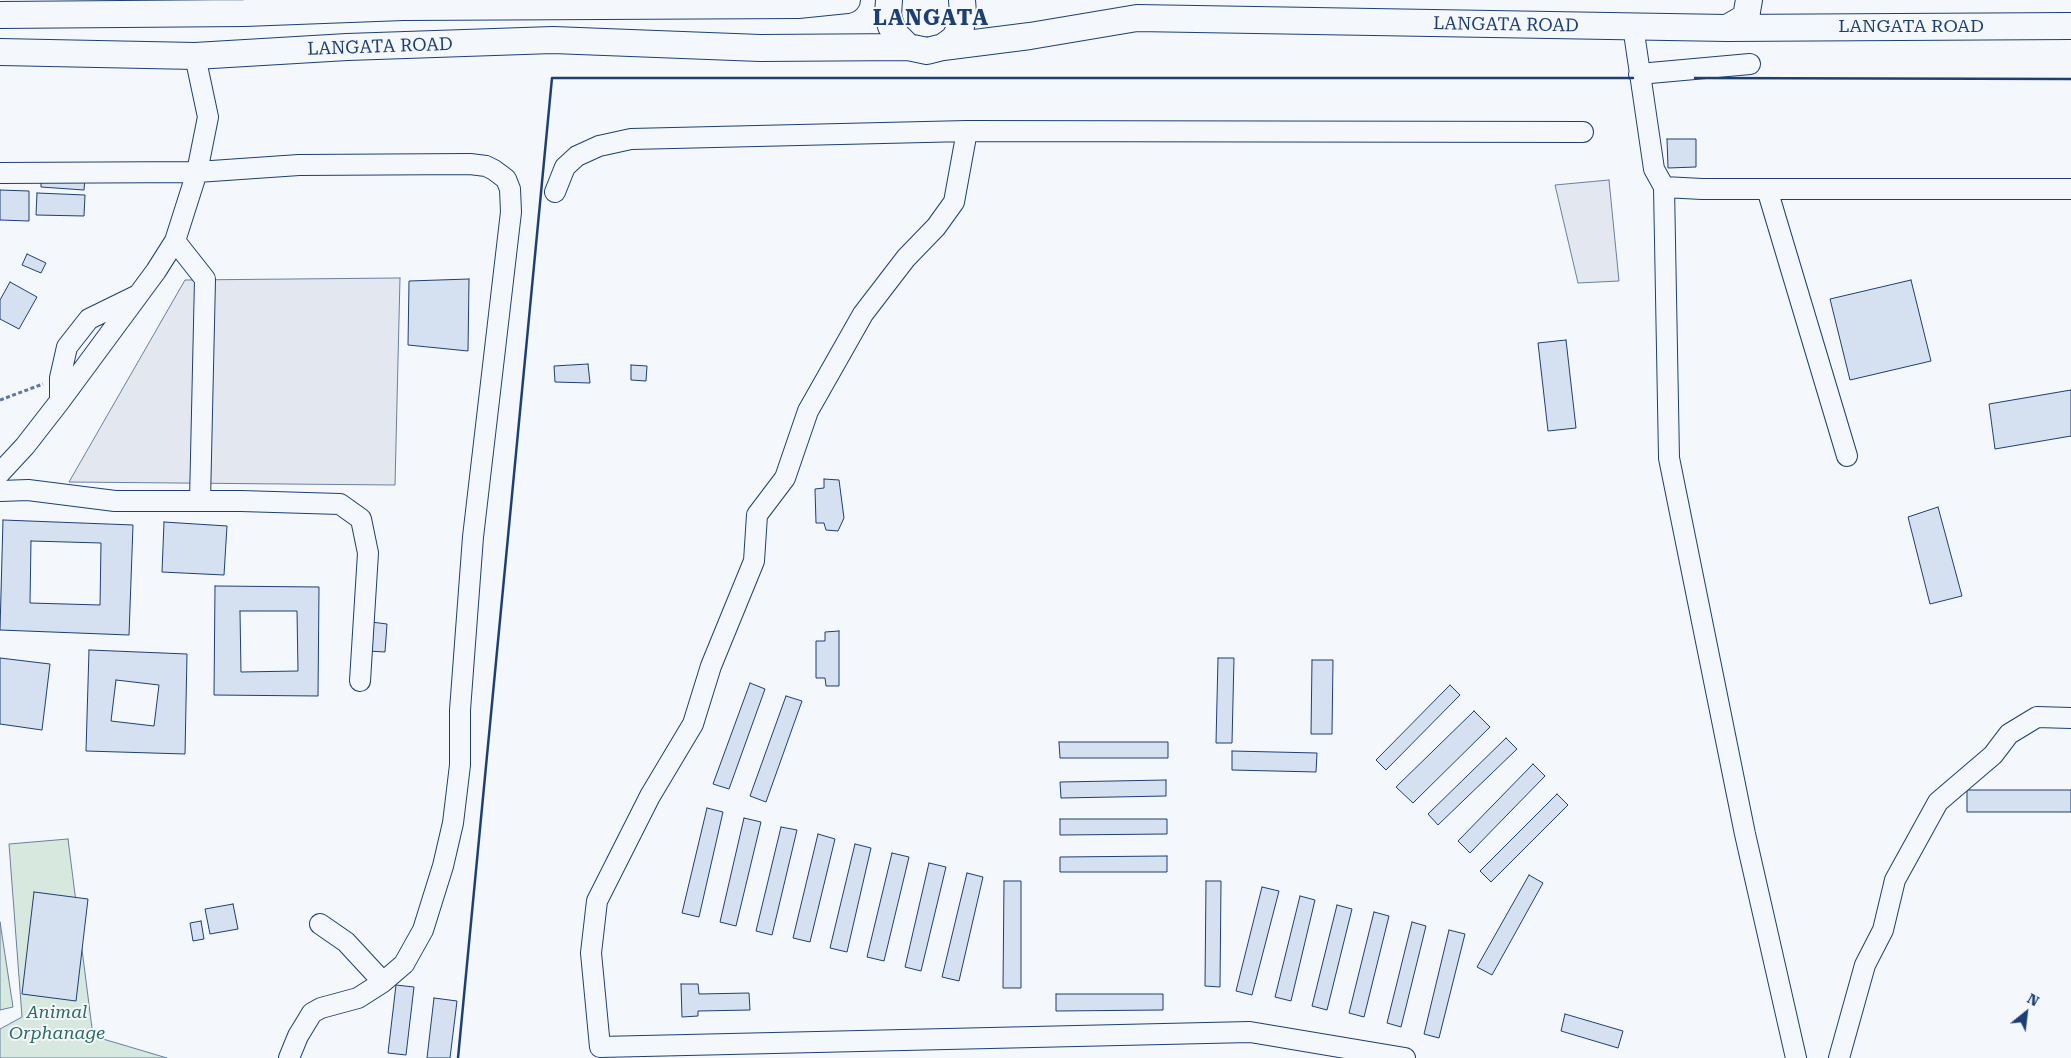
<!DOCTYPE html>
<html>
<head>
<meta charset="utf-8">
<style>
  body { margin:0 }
  #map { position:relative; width:2071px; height:1058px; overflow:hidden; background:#f4f7fb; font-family:"Roboto Serif",serif }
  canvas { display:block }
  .north { position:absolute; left:2001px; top:988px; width:50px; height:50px; -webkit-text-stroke:4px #f4f7fb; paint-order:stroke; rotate:29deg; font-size:14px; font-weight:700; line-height:20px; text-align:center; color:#1d3f73 }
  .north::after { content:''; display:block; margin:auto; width:18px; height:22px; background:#1d3f73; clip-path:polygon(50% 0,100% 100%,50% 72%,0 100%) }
</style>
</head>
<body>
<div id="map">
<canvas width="2071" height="1058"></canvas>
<div class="north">N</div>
</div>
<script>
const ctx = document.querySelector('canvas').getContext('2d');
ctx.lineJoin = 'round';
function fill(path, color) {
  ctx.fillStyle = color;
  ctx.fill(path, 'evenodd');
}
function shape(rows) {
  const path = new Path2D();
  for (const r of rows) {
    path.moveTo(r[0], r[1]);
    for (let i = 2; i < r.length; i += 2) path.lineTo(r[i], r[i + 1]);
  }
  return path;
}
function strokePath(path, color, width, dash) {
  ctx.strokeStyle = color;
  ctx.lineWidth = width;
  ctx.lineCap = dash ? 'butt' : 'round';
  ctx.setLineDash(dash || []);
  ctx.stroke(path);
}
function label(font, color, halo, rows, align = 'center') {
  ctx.font = font + ' "Roboto Serif",serif';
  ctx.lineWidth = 4;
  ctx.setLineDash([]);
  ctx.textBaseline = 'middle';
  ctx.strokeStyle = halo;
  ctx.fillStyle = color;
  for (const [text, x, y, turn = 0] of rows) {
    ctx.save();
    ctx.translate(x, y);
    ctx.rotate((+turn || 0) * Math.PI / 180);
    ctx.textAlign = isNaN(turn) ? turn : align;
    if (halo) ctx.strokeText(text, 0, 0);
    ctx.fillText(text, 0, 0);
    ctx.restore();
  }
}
const green = shape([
  [68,839,93,1036,167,1058,0,1058,0,1029,22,1017,9,844,68,839],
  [0,922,13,1007,0,1010,0,922]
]);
fill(green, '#d7e8df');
strokePath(green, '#687fa3', 1);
const parking = shape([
  [1609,180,1619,281,1578,283,1555,185,1609,180],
  [400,278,395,485,69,482,185,280,400,278]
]);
fill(parking, '#e3e8f0');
strokePath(parking, '#687fa3', 1);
const building = shape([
  [1667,139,1696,139,1696,167,1668,168,1667,139],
  [41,174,85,177,84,190,41,187,41,174],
  [0,190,29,191,29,221,0,220,0,190],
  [37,193,85,195,84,216,36,215,37,193],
  [27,254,46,263,41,273,22,265,27,254],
  [469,279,468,351,408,345,409,281,469,279],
  [1911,280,1931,361,1850,380,1830,299,1911,280],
  [10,282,37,297,19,329,0,319,0,300,10,282],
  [1566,340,1576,428,1548,431,1538,343,1566,340],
  [588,364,590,383,555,382,554,366,588,364],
  [631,365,647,366,646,381,631,380,631,365],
  [2071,390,2071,436,1995,449,1989,404,2071,390],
  [824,479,839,480,844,518,838,531,826,530,824,523,816,523,815,489,824,488,824,479],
  [1938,507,1962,596,1930,604,1908,517,1938,507],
  [3,520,133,525,129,635,0,630,3,520],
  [31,541,101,543,100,605,30,603,31,541],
  [164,522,227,526,224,575,162,572,164,522],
  [215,586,319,587,318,696,214,695,215,586],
  [240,611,297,611,298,671,241,672,240,611],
  [371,622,387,624,385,652,368,651,371,622],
  [839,631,839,686,826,686,825,678,816,678,816,641,825,641,825,632,839,631],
  [89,650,187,654,185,754,86,751,89,650],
  [116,680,159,685,154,726,111,721,116,680],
  [0,658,50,664,42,730,0,724,0,658],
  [1218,658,1234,658,1232,743,1216,743,1218,658],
  [1312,660,1333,660,1332,734,1311,734,1312,660],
  [750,683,765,689,729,789,713,784,750,683],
  [1450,685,1460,695,1386,770,1376,760,1450,685],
  [786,696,802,701,766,802,750,796,786,696],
  [1474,711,1490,727,1413,803,1396,787,1474,711],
  [1506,738,1517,749,1438,825,1428,814,1506,738],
  [1059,742,1168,742,1168,758,1060,758,1059,742],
  [1232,751,1317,753,1316,772,1232,770,1232,751],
  [1533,764,1545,776,1470,853,1458,841,1533,764],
  [1166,780,1166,796,1061,798,1060,782,1166,780],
  [1967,790,2071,790,2071,812,1967,812,1967,790],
  [1557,794,1568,805,1491,882,1480,871,1557,794],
  [707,808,723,812,699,917,682,913,707,808],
  [744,818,761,822,736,926,720,922,744,818],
  [1060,819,1167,819,1167,834,1060,835,1060,819],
  [781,827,797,830,772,935,756,931,781,827],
  [818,834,835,839,810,942,793,938,818,834],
  [855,844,871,848,847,952,830,948,855,844],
  [892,853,909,857,884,961,867,957,892,853],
  [1167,856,1167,872,1060,872,1060,857,1167,856],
  [929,863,946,867,921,971,905,967,929,863],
  [967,873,983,877,959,981,942,977,967,873],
  [1529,875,1543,883,1492,975,1477,967,1529,875],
  [1004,881,1021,881,1021,988,1003,988,1004,881],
  [1206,881,1221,881,1220,987,1205,986,1206,881],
  [1262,887,1279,891,1252,995,1236,991,1262,887],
  [34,892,88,899,76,1001,22,994,34,892],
  [1300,896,1315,900,1291,1001,1275,997,1300,896],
  [233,904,238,929,210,934,205,909,233,904],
  [1337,905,1352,909,1327,1010,1312,1006,1337,905],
  [1374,912,1389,916,1364,1017,1349,1013,1374,912],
  [201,921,204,939,193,941,190,923,201,921],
  [1412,922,1426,926,1401,1027,1387,1023,1412,922],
  [1449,930,1465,934,1439,1038,1424,1034,1449,930],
  [681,984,698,984,699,994,749,993,750,1010,698,1011,698,1016,682,1017,681,984],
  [396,985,414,987,406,1055,388,1053,396,985],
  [1056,994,1163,994,1163,1010,1056,1011,1056,994],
  [434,998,457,1001,450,1058,427,1058,434,998],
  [1565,1014,1623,1031,1618,1048,1561,1031,1565,1014]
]);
fill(building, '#d5e0f0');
strokePath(building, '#1d3f73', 1);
const minor = shape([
  [1633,26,1654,169,1664,187,1669,458,1745,834,1796,1058],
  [1639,74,1750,64],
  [967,131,954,202,936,227,906,258,863,314,808,411,785,478,757,515,754,561,711,666,693,724,650,796,597,901,591,953,600,1047,1250,1032,1405,1058],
  [0,173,197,172,299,165,470,164,486,166,494,170,506,179,510,189,511,212,473,537,460,710,460,765,453,823,443,866,423,930,404,964,383,982,358,998,321,1008,312,1013,298,1036,289,1058],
  [1664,187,1702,189,2071,189],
  [1767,189,1847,456],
  [555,192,565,167,577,156,599,146,631,139,967,131,1583,132],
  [175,241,205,279,200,501],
  [60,401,60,378,67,347,89,319,136,296],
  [0,473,25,446,60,401,156,271,175,241,197,172,208,117,195,56],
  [0,491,28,490,115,501,241,501,340,504,361,519,368,553,360,681],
  [320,924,346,942,383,982],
  [1839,1058,1865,965,1883,930,1895,880,1938,802,1993,755,2009,734,2037,717,2071,718]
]);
const major = shape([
  [889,0,888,15,891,26,897,36,908,47],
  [0,15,244,13,403,7,798,5,847,0],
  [1727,28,1746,17,1749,0],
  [943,47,1030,36,1137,18,1727,28,2071,26],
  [0,52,195,56,347,47,553,40,760,48,908,47,927,51,943,47,954,39,961,27,963,13,962,0]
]);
strokePath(minor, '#1d3f73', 22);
strokePath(major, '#1d3f73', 28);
strokePath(shape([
  [0,400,43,384]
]), '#5e769c', 3, [4, 2.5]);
strokePath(minor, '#f4f7fb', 20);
strokePath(major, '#f4f7fb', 26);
strokePath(shape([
  [1695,78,2071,79],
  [458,1058,552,78,1633,78]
]), '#1d3f73', 2.5);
label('18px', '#1d3f73', '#f4f7fb', [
  ["LANGATA ROAD",1506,25,1],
  ["LANGATA ROAD",1911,27],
  ["LANGATA ROAD",380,47,-2]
]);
label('italic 18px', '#2c6c60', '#f4f7fb', [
  ["Animal",57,1013],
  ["Orphanage",57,1034]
]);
ctx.letterSpacing = '1px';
label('bold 22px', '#1d3f73', '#f4f7fb', [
  ["LANGATA",931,19]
]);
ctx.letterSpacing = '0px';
</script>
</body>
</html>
